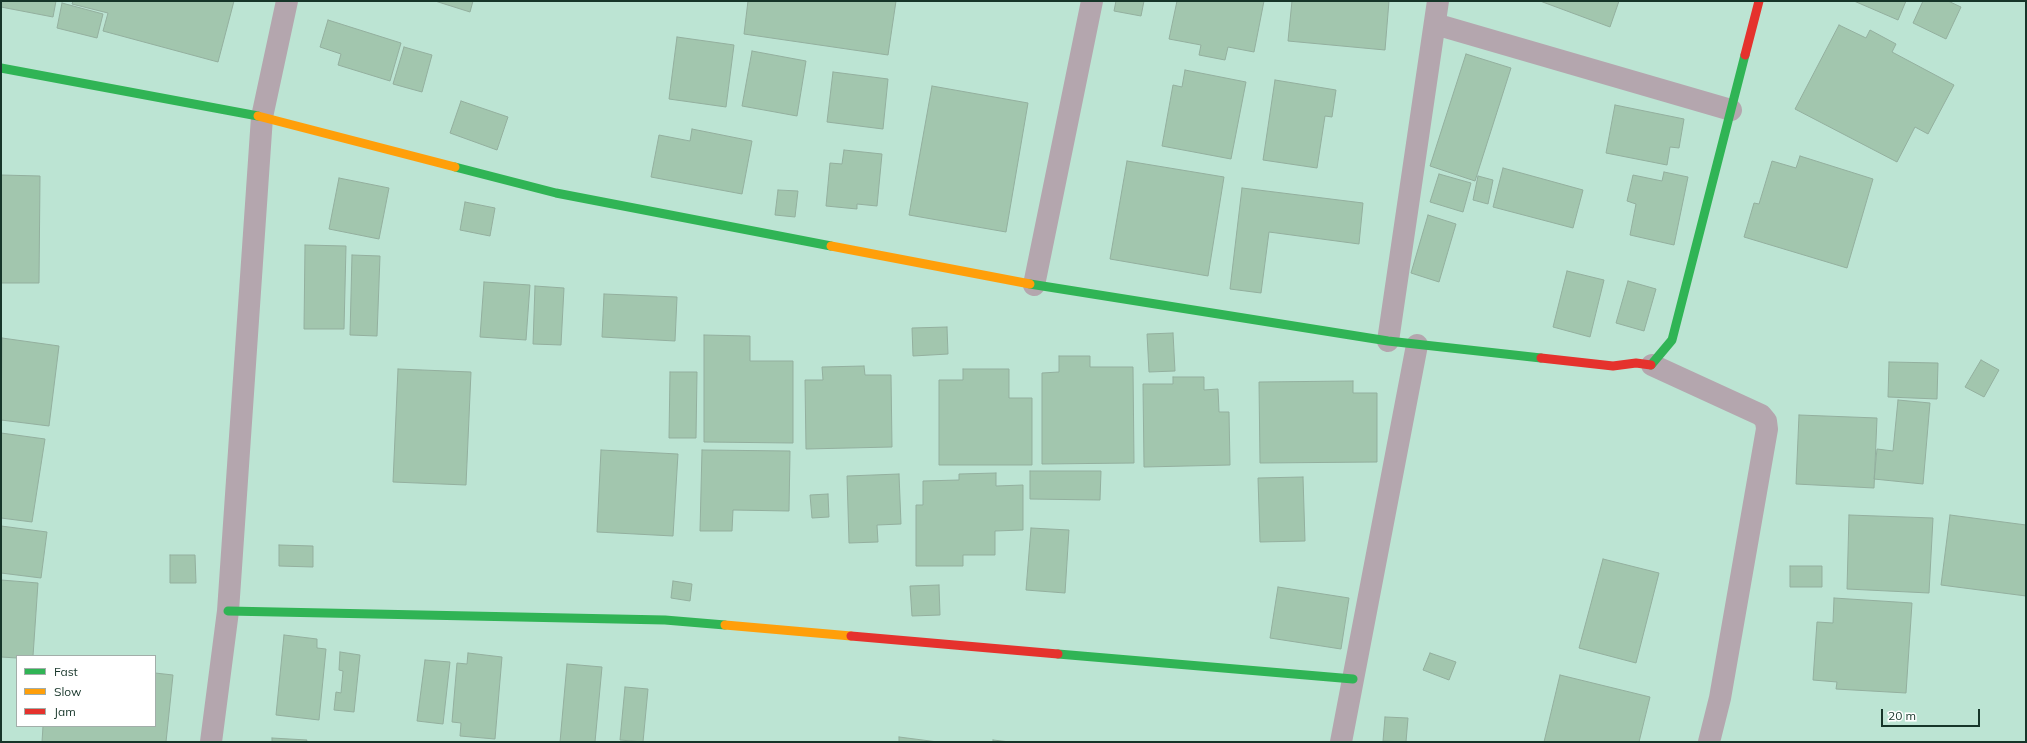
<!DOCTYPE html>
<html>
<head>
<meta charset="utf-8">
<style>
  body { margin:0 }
  #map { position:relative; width:2027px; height:743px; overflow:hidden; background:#bce4d3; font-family:Mulish,sans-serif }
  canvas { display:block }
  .frame { position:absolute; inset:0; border:2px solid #163529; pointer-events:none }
  .legend { position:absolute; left:16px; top:655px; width:140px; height:72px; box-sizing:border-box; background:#fff; border:1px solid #a2aea9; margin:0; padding:5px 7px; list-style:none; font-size:12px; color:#163529 }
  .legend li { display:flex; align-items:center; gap:8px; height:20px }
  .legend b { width:20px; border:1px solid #a2aea9 }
  .scale { position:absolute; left:1881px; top:709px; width:99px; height:18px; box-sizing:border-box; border:2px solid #163529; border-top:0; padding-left:5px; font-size:12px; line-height:14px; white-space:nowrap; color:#163529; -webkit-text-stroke:3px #fff; paint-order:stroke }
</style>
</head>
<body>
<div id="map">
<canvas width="2027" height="743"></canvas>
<div class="frame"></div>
<ul class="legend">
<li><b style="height:5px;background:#30b455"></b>Fast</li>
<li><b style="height:5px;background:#ff9f0a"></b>Slow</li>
<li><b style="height:5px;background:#e5322d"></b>Jam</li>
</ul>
<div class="scale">20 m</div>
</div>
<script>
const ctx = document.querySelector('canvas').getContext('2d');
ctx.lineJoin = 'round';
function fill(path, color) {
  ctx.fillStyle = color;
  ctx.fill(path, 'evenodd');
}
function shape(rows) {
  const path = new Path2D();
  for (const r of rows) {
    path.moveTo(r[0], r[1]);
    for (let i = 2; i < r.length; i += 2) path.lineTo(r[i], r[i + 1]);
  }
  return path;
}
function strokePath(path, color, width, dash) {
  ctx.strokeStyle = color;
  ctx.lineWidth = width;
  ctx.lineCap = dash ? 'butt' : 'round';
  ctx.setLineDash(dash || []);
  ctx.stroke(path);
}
const building = shape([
  [1,1,56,1,53,17,1,7,1,1],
  [73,1,234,1,218,62,103,31,108,13,72,4,73,1],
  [435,1,473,1,470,12,435,1],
  [748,1,896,1,888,55,744,34,748,1],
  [1116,1,1144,1,1141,16,1114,11,1116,1],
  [1177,1,1264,1,1254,52,1228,47,1225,60,1199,55,1201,45,1169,39,1177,1],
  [1292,1,1389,1,1385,50,1288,41,1292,1],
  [1540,1,1619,1,1610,27,1540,1],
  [1854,1,1906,1,1898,20,1854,1],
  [1923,1,1948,1,1961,7,1946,39,1913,23,1923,1],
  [62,3,103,14,97,38,57,28,62,3],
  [328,20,401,43,390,81,338,65,341,54,320,47,328,20],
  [1839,25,1866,38,1870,30,1896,44,1892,52,1954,85,1928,134,1915,127,1897,162,1795,109,1839,25],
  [677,37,734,45,726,107,669,99,677,37],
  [404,47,432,55,422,92,393,84,404,47],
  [752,51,806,61,797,116,742,106,752,51],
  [1466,54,1511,68,1475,181,1430,166,1466,54],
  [1185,70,1246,82,1231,159,1162,146,1173,85,1182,87,1185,70],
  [833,72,888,79,883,129,827,122,833,72],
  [1275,80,1336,90,1332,117,1325,116,1317,168,1263,160,1275,80],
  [932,86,1028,103,1006,232,909,215,932,86],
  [461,101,508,117,497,150,450,133,461,101],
  [1615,105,1684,119,1679,148,1670,147,1667,165,1606,153,1615,105],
  [692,129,752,141,742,194,651,177,659,135,690,141,692,129],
  [844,150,882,154,877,206,857,204,857,209,826,206,830,163,842,164,844,150],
  [1800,156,1873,179,1847,268,1744,237,1754,203,1759,204,1772,161,1796,168,1800,156],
  [1127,161,1224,177,1208,276,1110,259,1127,161],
  [1503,168,1583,190,1573,228,1493,207,1503,168],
  [1664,172,1688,177,1674,245,1630,235,1636,204,1627,201,1633,175,1662,181,1664,172],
  [1439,174,1471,183,1463,212,1430,202,1439,174],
  [1,175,40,176,39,283,1,283,1,175],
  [1478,176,1493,180,1488,204,1473,200,1478,176],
  [339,178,389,188,379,239,329,229,339,178],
  [1242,188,1363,203,1359,244,1269,232,1261,293,1230,289,1242,188],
  [778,190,798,191,795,217,775,215,778,190],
  [465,202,495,208,490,236,460,230,465,202],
  [1428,215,1456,224,1439,282,1411,273,1428,215],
  [305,245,346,246,344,329,304,329,305,245],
  [352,255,380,256,377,336,350,335,352,255],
  [1567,271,1604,280,1590,337,1553,327,1567,271],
  [1628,281,1656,289,1644,331,1616,323,1628,281],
  [484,282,530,285,526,340,480,337,484,282],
  [535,286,564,288,561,345,533,344,535,286],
  [604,294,677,297,675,341,602,337,604,294],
  [947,327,948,354,913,356,912,328,947,327],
  [1173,333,1175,371,1149,372,1147,334,1173,333],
  [704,335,750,336,750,361,793,361,793,443,704,442,704,335],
  [2,338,59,346,49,426,1,420,2,338],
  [1059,356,1090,356,1090,367,1133,367,1134,463,1042,464,1042,373,1059,372,1059,356],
  [1981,360,1999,370,1984,397,1965,387,1981,360],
  [1889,362,1938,363,1937,399,1888,397,1889,362],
  [864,366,865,375,891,375,892,447,806,449,805,380,823,380,822,367,864,366],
  [398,369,471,372,466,485,393,482,398,369],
  [963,369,1009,369,1009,398,1032,398,1032,465,939,465,939,380,963,380,963,369],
  [670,372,697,372,696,438,669,438,670,372],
  [1173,377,1204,377,1204,390,1218,389,1219,412,1229,412,1230,465,1144,467,1143,384,1173,384,1173,377],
  [1353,381,1353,393,1377,393,1377,462,1260,463,1259,382,1353,381],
  [1898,400,1930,403,1923,484,1874,479,1877,449,1893,451,1898,400],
  [1799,415,1877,418,1874,488,1796,484,1799,415],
  [1,433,45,439,32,522,1,518,1,433],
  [601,450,678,454,673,536,597,532,601,450],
  [702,450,790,451,789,511,733,510,732,531,700,531,702,450],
  [1030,471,1101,471,1100,500,1030,499,1030,471],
  [996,473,996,486,1023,485,1023,530,995,531,995,555,963,555,963,566,916,566,916,505,923,505,923,481,959,480,959,474,996,473],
  [899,474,901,524,877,525,878,542,849,543,847,476,899,474],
  [1303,477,1305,541,1260,542,1258,478,1303,477],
  [828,494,829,517,812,518,810,495,828,494],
  [1849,515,1933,518,1929,593,1847,589,1849,515],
  [1950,515,2026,525,2026,596,1941,585,1950,515],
  [1,526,47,532,41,578,1,573,1,526],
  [1031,528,1069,530,1065,593,1026,590,1031,528],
  [279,545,313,546,313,567,279,566,279,545],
  [170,555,195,555,196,583,170,583,170,555],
  [1603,559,1659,573,1636,663,1579,648,1603,559],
  [1790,566,1822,566,1822,587,1790,587,1790,566],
  [1,580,38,583,33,656,17,656,17,658,1,657,1,580],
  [673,581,692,584,690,601,671,598,673,581],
  [939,585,940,615,912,616,910,586,939,585],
  [1278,587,1349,598,1341,649,1270,638,1278,587],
  [1834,598,1912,603,1906,693,1836,689,1837,682,1813,680,1817,622,1833,623,1834,598],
  [284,635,317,639,317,648,326,649,319,720,276,715,284,635],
  [340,652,360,655,354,712,334,710,336,692,341,693,343,671,339,670,340,652],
  [468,653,502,657,495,739,460,736,461,723,452,722,457,663,467,664,468,653],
  [1430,653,1456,662,1449,680,1423,670,1430,653],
  [425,660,450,662,443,724,417,721,425,660],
  [567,664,602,667,595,742,560,742,567,664],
  [155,673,173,675,166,742,42,742,43,726,155,726,155,673],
  [1560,675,1650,697,1639,742,1544,742,1560,675],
  [625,687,648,689,643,742,620,740,625,687],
  [1385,717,1408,718,1406,742,1383,741,1385,717],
  [899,737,938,742,899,742,899,737],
  [272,738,307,740,306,742,272,742,272,738],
  [993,740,1010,742,993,742,993,740]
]);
fill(building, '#a2c6ae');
strokePath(building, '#93af9e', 1);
strokePath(shape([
  [1435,24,1731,110],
  [1034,285,1092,1],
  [1388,341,1438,1],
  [1652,365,1761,415,1766,421,1767,429,1720,698,1709,742],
  [211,742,228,611,262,117,287,1],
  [1341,742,1417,345]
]), '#b4a6ae', 22);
strokePath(shape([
  [1,68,258,116],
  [455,167,556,193,831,246],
  [1030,284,1388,341,1541,358],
  [1651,365,1672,340,1745,55],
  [228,611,665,620,725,625],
  [1058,654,1353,679]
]), '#30b455', 9);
strokePath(shape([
  [258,116,455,167],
  [831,246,1030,284],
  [725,625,851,636]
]), '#ff9f0a', 9);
strokePath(shape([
  [1745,55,1759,1],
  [1541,358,1613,366,1636,363,1651,365],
  [851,636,1058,654]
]), '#e5322d', 9);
</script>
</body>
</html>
